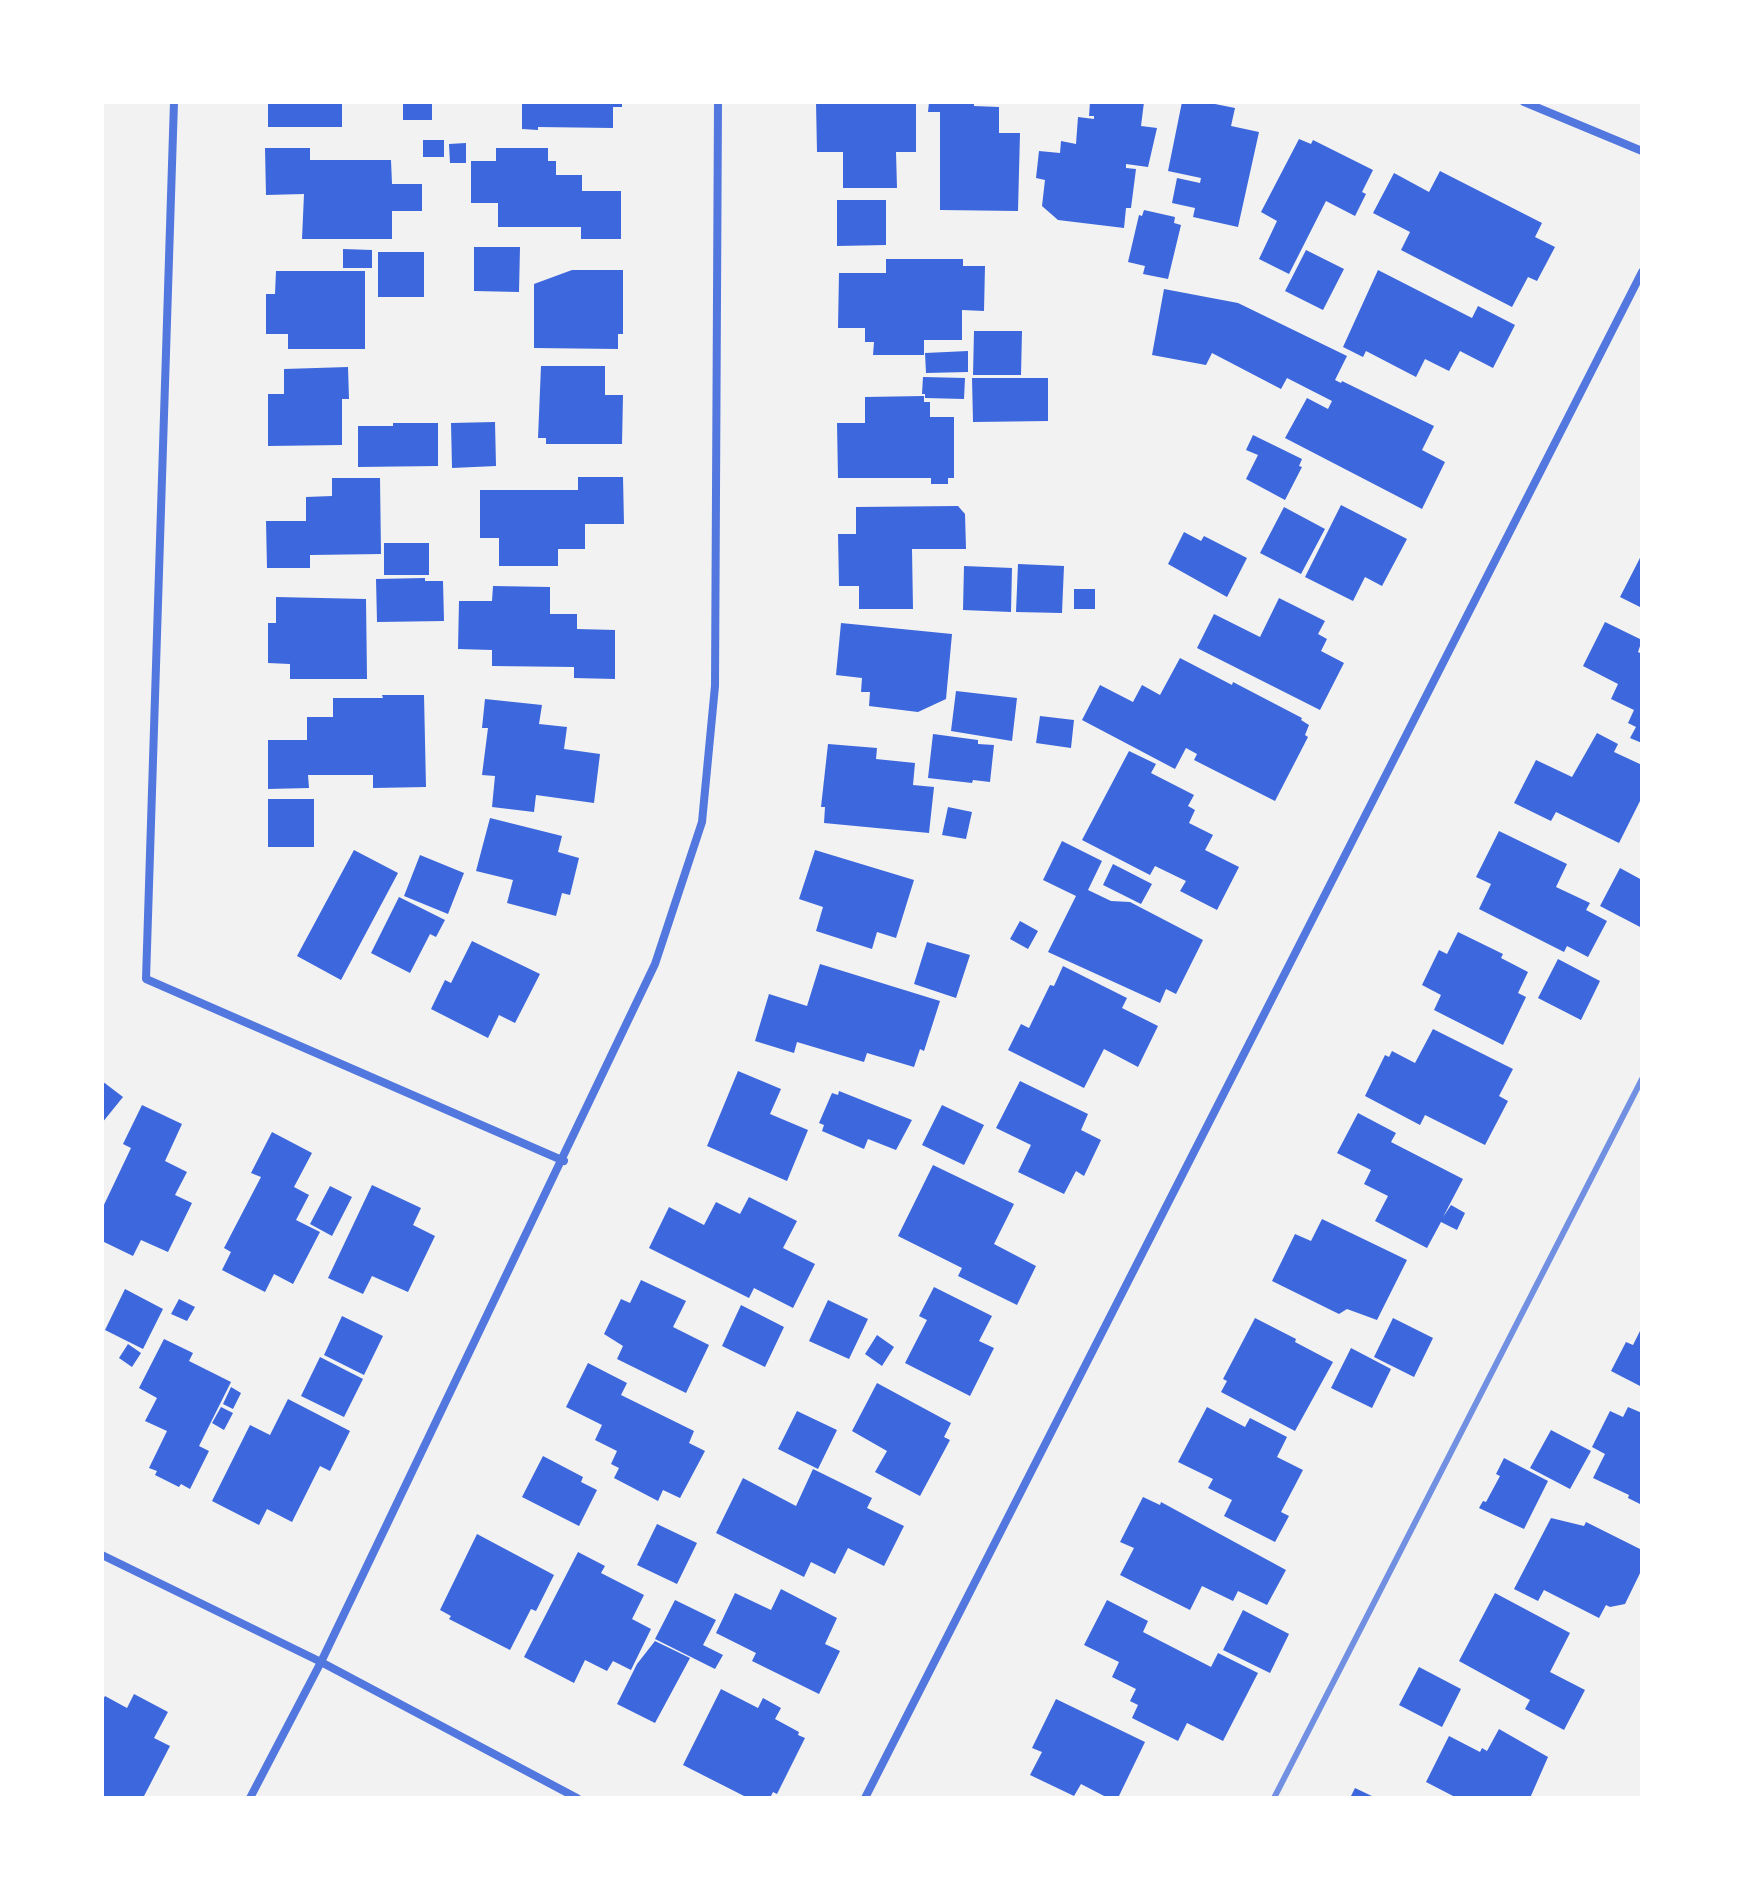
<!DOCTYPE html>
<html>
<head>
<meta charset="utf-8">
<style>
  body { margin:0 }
  #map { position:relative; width:1744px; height:1900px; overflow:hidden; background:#f2f2f2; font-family:Signika,sans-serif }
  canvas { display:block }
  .frame { position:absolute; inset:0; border:104px solid #fff; pointer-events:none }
</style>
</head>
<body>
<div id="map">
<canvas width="1744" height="1900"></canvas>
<div class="frame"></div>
</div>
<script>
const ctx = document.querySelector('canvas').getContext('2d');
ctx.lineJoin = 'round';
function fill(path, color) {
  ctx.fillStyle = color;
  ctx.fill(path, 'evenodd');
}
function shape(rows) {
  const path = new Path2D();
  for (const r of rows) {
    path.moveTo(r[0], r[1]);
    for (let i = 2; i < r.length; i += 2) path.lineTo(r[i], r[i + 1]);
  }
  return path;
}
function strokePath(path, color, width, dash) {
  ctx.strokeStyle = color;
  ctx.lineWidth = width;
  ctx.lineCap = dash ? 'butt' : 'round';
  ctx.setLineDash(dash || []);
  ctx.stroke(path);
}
fill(shape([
  [268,102,342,102,342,127,268,127],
  [403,102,432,102,432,120,403,120],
  [522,102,622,102,622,107,613,107,613,128,538,127,538,130,522,129],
  [816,102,916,102,916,152,896,152,897,188,843,188,843,152,817,152],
  [929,102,974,102,974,106,999,107,999,133,1020,133,1018,211,940,210,940,112,928,112],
  [1090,102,1144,102,1141,126,1157,128,1148,167,1126,164,1126,168,1136,169,1131,208,1126,208,1124,228,1058,220,1042,206,1045,180,1036,178,1039,151,1060,153,1061,141,1076,144,1078,117,1094,119,1094,116,1089,116],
  [1182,102,1205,102,1235,108,1231,126,1259,132,1238,227,1193,217,1195,208,1172,203,1177,178,1200,183,1201,178,1168,171],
  [1299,139,1311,144,1313,140,1373,170,1362,192,1366,194,1355,216,1326,201,1289,274,1259,259,1277,221,1261,212],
  [423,140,444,140,444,157,423,157],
  [466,143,466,163,450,163,449,144],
  [265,148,310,148,310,160,391,160,392,184,422,184,422,211,392,211,392,239,302,239,304,194,266,195],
  [496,148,548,148,548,161,556,161,556,175,582,175,582,191,621,191,621,239,581,239,581,227,498,227,498,203,471,203,471,161,496,161],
  [1440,171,1542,223,1535,237,1555,247,1537,281,1528,277,1512,307,1401,250,1410,232,1373,213,1394,173,1429,192],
  [837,200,886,200,886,245,837,246],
  [1144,210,1175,217,1174,223,1181,225,1168,279,1143,274,1145,266,1128,262,1139,215,1142,216],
  [474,247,520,247,519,292,474,291],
  [343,249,372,250,372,268,343,268],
  [1306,250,1344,269,1323,310,1285,291],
  [378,252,424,252,424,297,378,297],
  [886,259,963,259,963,266,985,266,984,311,962,310,962,340,924,340,924,355,873,355,874,342,865,342,865,328,838,328,839,273,886,273],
  [572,270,623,270,623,334,618,334,618,349,534,348,534,284],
  [1378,270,1472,318,1478,306,1515,325,1493,368,1460,351,1449,371,1425,359,1416,377,1366,351,1363,357,1343,347],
  [276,271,365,271,365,349,288,349,288,334,266,334,266,294,275,294],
  [1164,289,1238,303,1347,356,1335,380,1341,383,1342,381,1434,426,1422,450,1445,462,1422,509,1285,438,1307,398,1328,409,1332,401,1287,378,1281,389,1212,353,1206,365,1152,355],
  [974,331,1022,331,1021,375,973,375],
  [968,351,968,372,926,373,925,353],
  [541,366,605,366,605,395,623,395,622,444,546,444,546,438,538,438],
  [348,367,349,399,342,399,342,445,268,446,268,394,284,394,284,369],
  [923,377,965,378,964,399,925,398,925,394,922,394],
  [972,378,1048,378,1048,421,973,422],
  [924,396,924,402,930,402,930,417,954,417,954,478,948,478,948,484,931,484,931,478,838,478,837,423,865,423,865,397],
  [495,422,496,466,452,468,451,423],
  [393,423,438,423,438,466,358,467,358,426,393,426],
  [1253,435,1302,459,1299,466,1302,467,1285,500,1246,479,1258,455,1246,450],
  [578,477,623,477,624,524,585,524,585,549,558,549,558,566,499,566,499,538,480,538,480,490,578,490],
  [332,478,380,478,381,554,310,555,310,568,267,568,266,521,306,521,306,497,332,496],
  [1341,505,1407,539,1382,586,1365,577,1353,601,1305,577],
  [958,506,965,514,966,549,912,549,913,609,859,609,859,586,839,586,838,534,856,534,856,507],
  [1284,507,1325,529,1301,574,1260,553],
  [1184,532,1201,541,1204,536,1247,558,1227,597,1168,564],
  [384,543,429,543,429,575,384,575],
  [1642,554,1642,608,1620,597],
  [1018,564,1064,566,1062,613,1016,612],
  [964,566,1012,568,1011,612,963,610],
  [425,578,425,581,443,581,444,621,377,622,376,579],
  [493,586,550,587,550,614,577,614,577,629,615,630,615,679,574,678,574,667,492,666,492,650,458,649,459,601,492,601],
  [1074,589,1095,589,1095,609,1074,609],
  [276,597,366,599,367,679,290,679,290,664,268,663,268,623,276,623],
  [1279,598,1325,621,1318,634,1327,639,1321,651,1344,663,1320,710,1197,648,1214,614,1260,637],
  [1605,622,1642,640,1638,652,1642,654,1642,743,1630,738,1636,727,1628,723,1634,710,1611,699,1618,684,1583,666],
  [841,623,952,634,946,699,918,712,869,706,870,692,861,692,862,678,836,675],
  [1180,658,1232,685,1233,682,1302,718,1301,720,1309,725,1305,735,1308,737,1275,801,1194,760,1197,754,1186,748,1175,769,1082,720,1100,685,1133,702,1142,685,1160,695],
  [956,691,1017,698,1012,741,951,731],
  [382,695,424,695,426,787,373,788,373,775,308,775,309,788,268,789,268,740,307,740,307,717,333,717,333,698,383,698],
  [485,699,542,705,539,724,567,727,564,749,600,754,594,803,536,795,534,812,492,807,495,776,482,775,488,728,482,728],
  [1040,716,1074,720,1071,748,1036,743],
  [1597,733,1618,744,1614,752,1642,765,1642,797,1619,843,1556,812,1551,821,1514,803,1536,760,1572,777],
  [933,734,978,740,978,744,994,745,990,782,973,780,972,783,928,778],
  [828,744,877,748,876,759,915,763,913,785,934,787,929,833,824,823,825,807,821,807],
  [1129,751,1156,764,1151,773,1194,795,1188,806,1195,810,1189,823,1213,835,1205,850,1239,867,1217,910,1180,891,1186,881,1155,866,1150,875,1082,840],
  [268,799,314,799,314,847,268,847],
  [948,807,972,812,966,839,942,835],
  [490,818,562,836,558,852,579,858,570,895,562,893,556,916,507,903,513,880,476,871],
  [1499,831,1567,864,1556,887,1590,903,1586,910,1607,921,1588,957,1567,946,1564,952,1479,909,1491,884,1476,877],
  [1062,841,1102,861,1088,890,1111,901,1130,902,1203,940,1176,994,1166,989,1160,1003,1048,952,1076,896,1043,880],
  [354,850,398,873,341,980,297,956],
  [815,850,914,880,896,938,877,932,872,949,816,931,823,907,799,899],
  [420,855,464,873,448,914,404,896],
  [1113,864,1152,884,1141,904,1103,885],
  [1620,868,1642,880,1642,928,1600,906],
  [399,897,445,920,436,937,430,934,410,973,371,953],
  [1020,921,1038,931,1028,949,1010,939],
  [1458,932,1503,954,1501,958,1528,972,1518,993,1526,997,1503,1045,1434,1010,1441,995,1422,985,1439,950,1447,954],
  [472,941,540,974,515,1023,499,1015,488,1038,431,1009,445,980,451,983],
  [927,942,970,955,956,998,914,984],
  [1558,959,1600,981,1581,1020,1538,998],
  [820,964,940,1001,924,1051,920,1049,914,1067,867,1053,864,1062,797,1042,794,1053,755,1041,769,994,807,1006],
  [1063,966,1127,998,1122,1008,1158,1026,1138,1067,1104,1049,1084,1088,1008,1050,1021,1024,1029,1028,1050,985,1054,986],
  [1433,1029,1513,1069,1499,1096,1508,1101,1485,1145,1425,1115,1420,1125,1365,1096,1385,1055,1389,1057,1392,1051,1415,1063],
  [738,1071,781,1089,770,1114,808,1130,787,1181,707,1146],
  [102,1081,123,1097,102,1123],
  [1020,1081,1088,1114,1081,1130,1101,1140,1084,1176,1076,1171,1064,1194,1018,1172,1031,1145,996,1128],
  [839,1091,912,1120,896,1150,868,1139,864,1149,822,1131,824,1125,819,1123,832,1093,838,1095],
  [142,1105,182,1124,165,1161,187,1172,175,1195,192,1203,168,1252,141,1240,133,1256,102,1241,102,1209,131,1148,123,1144],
  [942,1105,984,1125,964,1165,922,1145],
  [1358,1113,1396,1133,1391,1142,1463,1179,1443,1217,1451,1205,1465,1213,1457,1230,1441,1222,1427,1248,1375,1221,1388,1196,1364,1184,1371,1170,1337,1153],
  [272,1132,312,1153,294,1187,309,1195,296,1220,320,1232,293,1284,274,1274,265,1292,222,1270,231,1252,224,1248,261,1177,251,1173],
  [933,1165,1014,1204,994,1244,1036,1266,1017,1305,958,1276,962,1268,898,1236],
  [372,1185,421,1208,413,1225,435,1236,408,1292,372,1276,363,1294,328,1278],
  [330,1186,352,1197,332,1236,310,1224],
  [749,1197,797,1221,783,1248,815,1264,793,1308,754,1288,749,1298,649,1248,669,1207,704,1225,716,1202,740,1214],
  [1322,1219,1407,1260,1377,1320,1347,1309,1339,1314,1272,1281,1295,1234,1311,1241],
  [641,1280,686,1301,673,1327,709,1345,686,1393,617,1359,623,1346,604,1334,621,1299,630,1303],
  [934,1287,992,1316,979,1341,994,1348,970,1396,905,1363,927,1320,919,1316],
  [125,1289,163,1309,143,1349,105,1330],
  [179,1299,195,1307,187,1321,171,1314],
  [828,1300,868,1319,849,1359,809,1341],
  [741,1305,784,1327,765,1367,722,1346],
  [342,1316,383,1336,364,1375,324,1355],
  [1255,1318,1296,1339,1295,1342,1333,1362,1295,1431,1221,1392,1227,1381,1223,1379],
  [1393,1318,1433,1338,1414,1377,1374,1357],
  [1642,1327,1642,1387,1611,1371,1626,1342,1633,1345],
  [877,1335,894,1347,882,1366,865,1354],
  [164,1339,193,1353,189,1361,231,1382,199,1446,209,1451,190,1489,181,1484,179,1487,155,1475,157,1471,149,1468,167,1431,145,1421,157,1398,139,1388],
  [128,1344,141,1353,132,1367,119,1358],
  [1351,1348,1391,1369,1372,1408,1331,1388],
  [320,1357,363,1379,344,1417,301,1396],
  [588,1363,627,1383,621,1395,694,1431,689,1443,705,1451,680,1498,663,1490,658,1501,614,1478,619,1468,611,1464,617,1451,595,1440,602,1425,566,1407],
  [877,1383,951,1423,944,1437,950,1440,920,1496,875,1472,887,1451,852,1431],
  [231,1387,241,1393,233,1409,223,1404],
  [288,1399,350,1431,330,1471,320,1466,292,1522,267,1509,259,1525,212,1501,250,1425,270,1435],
  [221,1407,233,1413,224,1430,212,1423],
  [1207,1407,1245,1427,1250,1418,1287,1437,1277,1457,1303,1470,1281,1512,1289,1516,1275,1542,1224,1516,1232,1500,1208,1488,1213,1479,1178,1462],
  [1628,1407,1642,1413,1642,1505,1628,1498,1629,1495,1593,1478,1605,1454,1592,1447,1610,1411,1623,1417],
  [797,1411,837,1430,818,1469,778,1449],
  [1551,1430,1591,1451,1570,1489,1530,1468],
  [543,1456,583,1477,581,1482,597,1490,579,1526,522,1497],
  [1504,1458,1548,1481,1524,1529,1479,1508,1483,1501,1486,1502,1500,1476,1496,1474],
  [813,1469,872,1498,867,1508,904,1526,884,1566,848,1548,835,1574,811,1562,804,1577,716,1533,743,1478,796,1506],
  [1143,1497,1160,1505,1161,1502,1286,1570,1267,1605,1238,1591,1233,1601,1202,1586,1190,1610,1120,1575,1134,1548,1120,1542],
  [1551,1518,1584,1526,1586,1522,1642,1550,1642,1569,1625,1604,1610,1607,1606,1605,1599,1618,1544,1590,1538,1601,1514,1589],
  [657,1524,697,1543,677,1584,637,1565],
  [477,1534,554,1575,536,1611,531,1609,510,1650,449,1619,451,1616,440,1610],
  [578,1552,605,1566,601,1573,644,1595,632,1619,651,1629,631,1670,613,1661,607,1671,585,1660,574,1683,524,1657],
  [781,1589,837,1618,825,1644,840,1651,819,1694,752,1661,756,1653,716,1633,735,1593,771,1610],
  [1495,1593,1570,1633,1550,1672,1585,1690,1564,1730,1525,1709,1530,1700,1459,1661],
  [675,1600,716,1620,703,1645,723,1655,715,1669,655,1639],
  [1107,1600,1148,1621,1143,1632,1211,1667,1218,1653,1258,1673,1223,1741,1187,1723,1178,1741,1132,1718,1138,1705,1130,1701,1136,1689,1112,1677,1119,1662,1084,1645],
  [1243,1610,1289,1634,1270,1673,1223,1650],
  [655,1641,690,1658,655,1723,617,1704,637,1664],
  [1419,1667,1461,1689,1442,1727,1399,1705],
  [721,1689,758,1708,763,1698,781,1708,775,1719,799,1732,798,1735,805,1738,777,1794,773,1792,770,1798,748,1798,683,1765],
  [134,1694,168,1712,154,1738,170,1746,143,1798,105,1798,102,1797,102,1701,105,1696,127,1708],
  [1056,1699,1145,1742,1118,1798,1108,1798,1081,1784,1074,1796,1030,1775,1042,1752,1032,1748],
  [1499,1729,1548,1757,1530,1798,1457,1798,1426,1782,1449,1736,1480,1752,1482,1748,1487,1751],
  [1355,1788,1376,1798,1350,1798]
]), '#3d67dc');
strokePath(shape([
  [174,102,146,979,564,1161],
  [1524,102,1642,151],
  [102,1555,321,1662,577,1798],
  [250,1798,321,1662,655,964,702,822,715,686,718,102],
  [865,1798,1642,272]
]), '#5277de', 8);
strokePath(shape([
  [1274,1798,1642,1079]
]), '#7290e2', 6);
</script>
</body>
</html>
